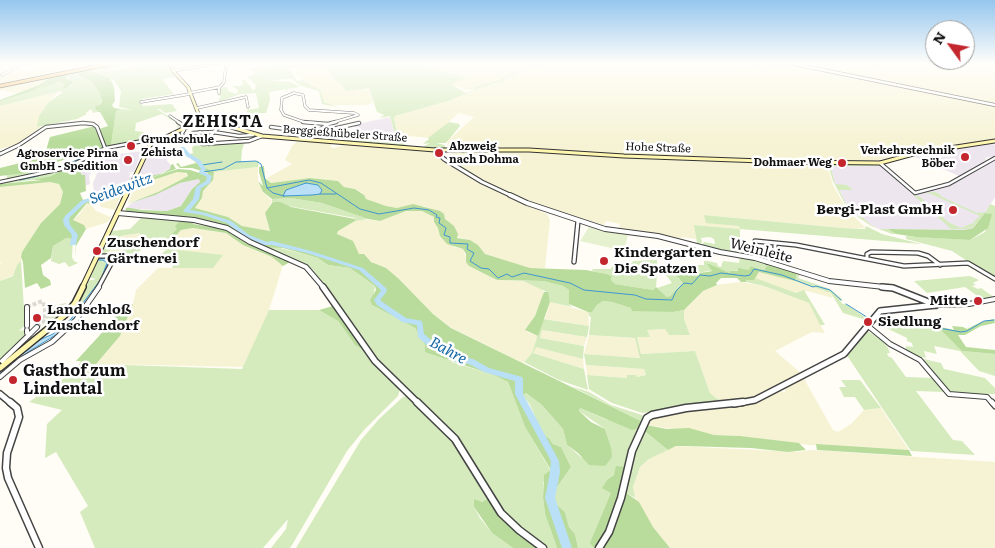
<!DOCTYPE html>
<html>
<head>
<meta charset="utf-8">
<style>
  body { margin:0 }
  #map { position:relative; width:995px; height:548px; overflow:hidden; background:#fffdf5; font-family:Literata,serif }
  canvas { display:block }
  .north { position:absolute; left:925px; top:20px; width:50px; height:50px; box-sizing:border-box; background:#fff; border:1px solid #a0a0a0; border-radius:50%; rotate:302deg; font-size:14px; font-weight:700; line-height:20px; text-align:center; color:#111 }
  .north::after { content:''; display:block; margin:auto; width:18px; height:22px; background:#c4262e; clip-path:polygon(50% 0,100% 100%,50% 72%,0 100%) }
</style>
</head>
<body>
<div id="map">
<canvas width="995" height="548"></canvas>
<div class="north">N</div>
</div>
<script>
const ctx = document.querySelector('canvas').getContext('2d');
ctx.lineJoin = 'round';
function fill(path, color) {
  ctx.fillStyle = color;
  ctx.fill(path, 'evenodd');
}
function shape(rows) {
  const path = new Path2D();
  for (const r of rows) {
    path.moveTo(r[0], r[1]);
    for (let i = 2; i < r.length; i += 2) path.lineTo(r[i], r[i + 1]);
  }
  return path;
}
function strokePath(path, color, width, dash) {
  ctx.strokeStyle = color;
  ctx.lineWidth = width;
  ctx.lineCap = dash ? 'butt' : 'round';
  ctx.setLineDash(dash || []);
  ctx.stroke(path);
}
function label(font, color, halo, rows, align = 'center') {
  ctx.font = font + ' Literata,serif';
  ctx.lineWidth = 5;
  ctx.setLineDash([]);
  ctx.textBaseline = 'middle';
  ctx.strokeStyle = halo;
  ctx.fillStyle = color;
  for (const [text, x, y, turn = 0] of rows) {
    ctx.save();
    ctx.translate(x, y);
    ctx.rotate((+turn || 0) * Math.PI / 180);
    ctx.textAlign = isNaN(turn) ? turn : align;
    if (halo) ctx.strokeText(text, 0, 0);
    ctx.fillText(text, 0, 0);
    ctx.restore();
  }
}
fill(shape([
  [390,117,395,135,390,135,390,139,364,139,353,125],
  [992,144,995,145,995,156,985,158,986,160,959,176,913,156],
  [142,151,134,172,126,173,131,173,129,177,132,177,130,183,98,194,94,191,93,183,104,156],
  [168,154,167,161,173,167,170,169,154,176,137,179,141,176,139,175,147,157],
  [995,159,995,197,984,215,973,228,964,230,879,229,871,225,863,218,855,215,846,204,839,190,853,190,847,185,835,185,831,168,832,166,881,166,914,195,948,187],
  [90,160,95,161,92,173,89,175,90,184,85,186,85,175,81,175,82,164,79,165,80,162],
  [199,179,201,182,192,189,181,206,167,211,126,208,132,203,180,183]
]), '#eee6ef');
fill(shape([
  [31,64,72,64,74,65,64,70,0,84,0,69,8,71,27,70,28,72,39,68],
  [421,64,530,64,499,80,466,90,450,84,466,78],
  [538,64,736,64,750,69,756,64,809,67,890,85,940,93,995,106,995,139,921,150,874,161,787,161,625,155,518,148,448,147,447,144,450,139,474,117,459,113,430,138,399,135,397,133,394,118,395,116,448,101,479,88,503,81,530,67,548,66],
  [807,64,877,69,881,69,837,64,995,64,995,104,939,92,894,85],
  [326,65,346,90,369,88,373,103,365,105,329,105,323,100,320,90,305,82,292,70],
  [49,77,47,80,39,85,22,92,12,93,0,90,0,87],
  [60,91,52,98,38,120,38,127,42,127,15,145,0,149,0,106],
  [300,139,327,143,332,144,330,147,334,148,344,145,433,152,442,160,475,181,547,214,550,220,545,268,529,268,485,254,478,245,470,240,457,237,444,219,432,209,424,206,398,208,385,206,366,199,364,195,356,189,344,187,338,181,310,178,271,183,267,178,292,164,285,160,292,146],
  [456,151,530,151,639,159,822,165,828,168,833,185,847,210,866,228,842,228,705,215,707,221,739,226,740,229,695,225,696,239,682,237,681,238,673,238,619,228,620,224,606,221,604,225,543,208,506,192,474,176,446,159,447,156],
  [258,167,258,182,263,192,272,201,265,214,270,231,242,226,228,217,195,208,202,198,203,191,213,180,214,172],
  [177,172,189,174,185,178,158,192,128,203,136,185],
  [50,182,59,184,63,192,60,204,41,223,22,252,21,261,17,265,15,274,0,281,0,264,3,262,0,263,0,187],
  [124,187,115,210,101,207,98,199],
  [87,203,90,203,96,211,111,217,108,222,86,229,84,225,74,222,73,220,79,215],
  [415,210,422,211,434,217,434,222,454,247,463,249,469,266,497,280,523,281,541,288,544,292,542,301,527,332,538,336,532,353,523,363,452,328,433,314,399,279,359,254,337,233,338,231,358,219,380,221,406,211],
  [193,228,226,233,243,245,272,257,283,265,269,310,245,367,96,364,120,336,133,304,136,290,158,268,212,268,222,256,166,248,181,230],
  [140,233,140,247,128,248,111,256,101,255,114,249,120,236],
  [759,272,778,276,823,289,831,293,833,298,807,291,796,293,771,285,755,278],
  [741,282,764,286,809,303,825,333,812,332,775,351,802,374,749,401,726,403,716,398,710,393,695,351,641,354,637,337,650,337,646,330,666,329,669,335,690,335,684,319,684,310,703,291,717,285],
  [550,302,588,312,589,326,545,319],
  [542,330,587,337,584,346,540,338],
  [589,335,635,338,641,358,584,354],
  [536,346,583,359,584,369,533,353],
  [586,365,644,369,646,375,637,377,627,375,628,378,587,375],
  [803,377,833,430,838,432,851,424,864,410,881,408,909,450,809,445,740,436,714,435,646,425,654,416,687,410,742,404,779,390,785,393,785,387],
  [676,446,798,452,812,450,995,462,995,548,670,548,653,527,635,498,633,487,640,467,649,459]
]), '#f6f3d4');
fill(shape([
  [117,64,131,64,101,72,150,64,167,64,175,77,162,79,174,94,142,99,141,102,143,106,172,104,177,111,165,113,160,109,157,109,180,124,179,127,177,128,178,124,162,114,136,123,135,131,144,132,143,139,106,147,104,146,111,145,116,111,121,109,133,110,119,107,121,91,114,80,90,68,93,68,100,72,96,68],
  [284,64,421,64,467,78,451,84,466,93,476,88,466,90,499,80,530,64,532,64,501,81,533,65,548,66,530,67,503,81,479,88,448,101,395,116,394,119,397,133,410,136,402,142,406,143,405,145,422,147,419,147,314,139,384,141,391,139,389,135,395,134,390,116,380,118,384,115,377,112,369,88,346,91,339,81,335,80,325,64,302,67,299,66,284,70,290,69,297,81,302,80,320,90,324,102,337,107,322,104,319,91,301,86,292,79,268,80,291,82,300,87,269,92,270,100,266,113,260,113,259,116,258,113,247,114,247,110,259,108,256,93,240,94,219,102,219,98,222,97,219,96,219,88,227,87,228,91,237,94,238,90,232,86,241,86,243,83,241,80,245,80,254,91,256,85,247,77,255,74,253,70,248,69],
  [73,72,92,82,98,89,102,98,100,105,95,106,99,111,97,112,93,113,91,109,85,114,87,114,77,119,37,127,39,116,49,102,63,92,60,91,0,106,0,101,33,91,48,83,51,82,40,90,59,82,65,84,67,88,73,84,66,75],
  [449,122,459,124,460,126,446,143,437,143,444,145,446,148,423,147,430,143,423,144,429,139,428,138],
  [245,141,242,150,241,162,259,161,258,167,214,172,196,163,187,155,193,153,192,148,196,143],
  [78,159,81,159,51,176,32,180,0,184,0,182,16,181,7,179,7,175,31,172,33,175,48,171],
  [832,163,881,165,912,194,920,197,948,222,961,228,975,222,974,221,980,216,931,194,922,193,935,192,941,195,940,196,977,213,986,212,990,204,995,206,995,279,952,251,906,239,906,236,970,240,985,232,991,214,985,213,973,227,964,229,889,229,896,234,892,234,871,226,848,210,833,181,829,168],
  [832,166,881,166,951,229,879,229,871,225,863,218,855,215,846,204,839,190,853,190,847,185,835,184,831,168],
  [291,198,322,203,368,219,355,221,355,218,272,203,272,199],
  [704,215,842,228,865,229,866,226,882,234,921,244,740,229,740,254,701,246,704,242,715,244,714,239,710,237,701,238,702,242,699,245,692,243,697,243,694,225,740,229,739,226,706,223],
  [142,217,182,219,179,222,178,229,158,249,146,246,137,253,113,261,111,256,128,248,140,247,140,233,120,236,114,249,102,254,111,231,130,229],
  [65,238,70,238,73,240,72,257,74,261,78,263,69,267,65,262,59,264,51,261,53,246],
  [273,246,318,258,328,265,350,268,375,286,372,305,415,328,425,345,452,362,496,376,508,382,525,427,551,471,543,482,543,497,545,514,557,548,547,548,521,529,503,512,465,451,408,388,381,365,313,270,265,247],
  [170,249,223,255,213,268,172,268,174,264,151,261,165,251],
  [740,256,769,263,764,270,750,266,749,270,730,271,730,273,720,269,697,273,696,268,691,268,690,271,696,277,677,278,683,281,683,283,670,296,667,297,657,288,672,283,662,270,664,270,676,272,694,265,704,265,704,261,708,261,717,263,718,266,721,267,723,261,739,263],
  [97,260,103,260,107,263,101,279,76,313,70,312,87,281,96,279,89,277],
  [657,260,657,276,656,287,653,290,615,284,611,280,612,276,592,271,593,269,611,269,614,263,613,274,616,264,632,263,633,261],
  [21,261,25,325,19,331,25,330,25,337,0,362,0,281,13,276,17,265],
  [786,269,800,274,798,278,830,289,843,300,840,301,843,304,846,304,862,315,871,318,867,320,869,321,843,313,831,293,795,281,796,278],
  [970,276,979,280,973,283,976,285,972,286,978,289,981,288,995,298,983,300,965,287,927,293,914,281],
  [755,278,796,293,804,290,825,325,820,325,809,303,764,286,746,282,746,280],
  [523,281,543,281,563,286,569,290,569,304,572,307,550,302,547,292],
  [603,301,612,302,631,308,673,312,684,310,684,319,690,335,669,335,665,329,647,330,650,337,637,337,641,354,695,351,710,393,716,398,726,403,642,413,612,403,592,391,589,389,587,375,627,378,627,375,636,375,637,377,646,375,644,369,586,365,584,354,640,358,635,338,589,335,591,317,589,316,588,312,592,312,597,305],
  [269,310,319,310,330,316,338,321,355,345,363,347,375,364,375,367,377,367,400,389,398,396,364,430,347,451,292,545,290,548,271,548,286,529,288,519,263,548,95,548,80,512,88,506,56,452,45,458,47,424,62,410,29,402,73,372,84,368,94,366,96,364,242,369],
  [543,319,589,326,587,337,542,330,540,338,584,346,583,359,536,347,533,353,584,369,588,390,559,380,524,362,532,353],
  [877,319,894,322,936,325,963,351,995,354,995,376,979,371,960,351,934,346,937,354,924,351,926,358,914,355,906,351,906,346,913,347,912,343,907,341,907,338,874,322],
  [866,330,886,343,890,353,887,353,888,356,892,358,906,377,934,378,945,392,916,391,953,440,962,441,975,455,911,451,846,354],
  [924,359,941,363,944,369,985,378,995,388,995,394,987,394,988,396,955,394,947,391,923,362],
  [841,380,860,380,881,408,864,410,855,397,844,397,839,387,846,387],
  [571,386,589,392,611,405,642,415,644,418,643,422],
  [526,393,542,405,563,429,567,445,582,458,611,447,605,429,579,411,580,408,605,419,640,428,668,450,649,459,640,467,633,487,635,498,625,492,614,475,608,479,612,492,607,508,591,542,594,548,578,548,575,534,569,527,565,512,557,505,553,493,571,467,561,447,553,444,549,438,543,435,530,405,523,395],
  [407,396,453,440,488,498,474,507,480,518,492,533,513,548,296,548,361,440,379,419,403,397]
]), '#d5ebbd');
fill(shape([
  [88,69,110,78,114,87,115,101,112,105,114,108,121,109,116,111,111,145,104,146,99,129,108,126,100,112,97,112,99,110,96,110,95,106,100,105,102,101,100,93,92,82,75,73],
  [68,73,66,75,67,79,74,82,67,88,63,88,65,84,59,82,39,90,48,83,33,91,0,101,0,100,39,85,47,80,49,77],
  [95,126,103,149,84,157,77,155,27,173,0,176,0,168,44,157,50,137],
  [178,163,181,167,196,163,214,172,213,180,203,191,202,198,195,208,228,217,242,226,270,231,265,213,272,203,275,202,280,202,291,207,355,219,355,221,338,231,337,234,353,241,359,254,364,254,371,262,386,268,399,279,433,314,451,328,643,422,640,428,632,430,580,408,579,411,591,422,605,429,611,447,612,457,605,466,589,465,578,453,567,445,563,429,542,405,526,393,523,395,543,435,549,438,553,444,561,447,571,467,553,493,557,505,565,512,569,527,575,534,578,548,557,548,545,514,543,497,544,475,551,470,525,427,508,382,496,376,425,352,425,345,415,328,372,305,370,300,376,290,375,286,350,268,328,265,318,258,283,248,265,247,229,227,211,221,125,212,126,208,131,208,142,210,167,211,181,206,192,189,200,182,199,179,180,183,155,195,127,204,158,192,188,176,187,173,177,172,156,179,133,184,135,180,163,173,170,169,171,165,173,164,176,169,138,182,178,169,190,170,206,175,208,173,192,168,180,168,176,164],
  [74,164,83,164,81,175,85,175,86,191,80,193,83,200,91,198,93,205,87,203,73,220,84,225,86,229,76,246,75,257,76,237,72,241,70,238,66,238,53,246,51,258,41,265,43,275,50,280,51,285,41,289,37,283,25,288,23,262,21,257,22,252,41,223,60,204,63,192,59,184,50,182,0,187,0,184,43,180,32,180,51,176],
  [264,166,265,178,271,183,310,178,338,181,344,187,355,189,364,195,366,199,386,206,397,208,413,204,440,211,444,214,445,219,454,226,458,234,457,238,470,240,478,245,485,254,530,268,586,270,606,274,612,276,611,280,615,284,653,290,656,287,667,297,670,296,683,283,675,274,684,271,695,277,690,271,691,268,697,269,695,271,697,273,707,272,712,271,707,264,709,264,730,273,730,271,738,271,738,268,749,270,750,266,764,270,769,263,796,274,796,278,795,281,759,272,754,280,746,280,746,282,741,282,737,278,721,278,716,283,717,285,703,291,684,310,673,312,632,311,631,308,612,302,603,301,597,305,592,312,588,312,569,304,569,290,563,286,543,281,497,280,469,266,466,262,466,254,463,249,447,244,440,236,438,228,434,222,434,217,422,211,406,211,380,221,368,219,322,203,291,198,272,199,263,192,258,181,263,186,259,172,259,167],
  [306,183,318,185,322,190,320,194,312,195,283,196,286,190],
  [985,213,992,214,988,228,970,240,916,237,896,234,888,229,964,230,973,228],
  [182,219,194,222,193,224,225,229,290,262,283,266,272,257,243,245,226,233,193,228,181,230,167,246,169,250,158,249,177,229,175,226],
  [544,292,548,292,550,302,538,336,525,330,535,316],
  [133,304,120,336,96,364,79,365,81,361,76,361,99,336,123,307],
  [333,306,363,347,360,348,355,345,338,321,319,310],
  [994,319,995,323,981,326,965,335,958,335,966,347,995,350,995,354,962,351,937,326,954,330,952,326,963,327,967,329,981,322],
  [646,425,667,429,689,428,714,435,740,436,799,443,806,450,788,452,751,448,684,446,676,446,668,450,643,430],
  [816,444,909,450,912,456,817,450],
  [616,466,626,467,620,497,607,529,597,548,594,548,590,543,611,493,602,488,608,479,614,475],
  [625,492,639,502,653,527,670,548,602,548],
  [488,498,518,532,537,548,513,548,492,533,474,507,474,499,482,502]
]), '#b9dc9c');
fill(shape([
  [66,303,63,311,65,311,63,314,41,329,51,320,45,322,46,319,46,307]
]), '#d9e3c4');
fill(shape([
  [589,227,628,235,624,251,580,241]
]), '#e6f2cf');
const water = shape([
  [306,183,318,185,322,190,320,194,312,195,283,196,286,190,306,183],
  [105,258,109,260,102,280,71,323,59,333,28,352,0,375,0,372,37,341,53,334,71,319,101,279,107,263,103,260,97,260,98,259,105,258]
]);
fill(water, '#b9e0f7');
strokePath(water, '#3f96cf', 1);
strokePath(shape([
  [148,139,159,137],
  [114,145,122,144],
  [81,158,102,148],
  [202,165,222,162],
  [57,169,79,159],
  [203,172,223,169,236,162,256,161,261,164,267,188,309,180,321,183,360,209,379,214,414,208,429,210,437,215,436,217,440,218,439,223,446,228,444,235,450,237,450,243,468,244,467,249,474,253,470,261,481,268,489,269,498,278,507,274,512,277,524,273,570,283,584,290,635,295,646,299,672,300,676,291,684,283,692,284,700,275,710,276,721,273,745,276,750,275,754,269,782,275,813,287,816,286,830,290,841,300],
  [20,180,38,176],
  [267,188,273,193,284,196],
  [320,194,336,194],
  [846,304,870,319],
  [877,320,896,324,923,325,961,332,967,331,984,321,994,320]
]), '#3f96cf', 1);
fill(shape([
  [182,147,184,147,190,154,200,160,206,169,204,172,212,176,210,183,201,188,199,199,190,210,206,213,231,221,249,235,267,242,272,241,311,251,363,268,386,288,387,291,380,300,381,301,406,318,422,321,424,334,436,344,460,357,473,359,489,368,522,377,523,379,523,394,559,461,560,472,555,498,572,548,562,548,545,498,550,472,551,461,515,394,515,381,484,372,469,364,456,362,430,348,418,337,417,325,402,322,377,305,374,300,381,291,380,289,359,270,307,253,272,245,264,245,245,237,227,223,203,215,184,212,183,211,184,210,193,199,196,187,206,181,207,177,199,173,199,172,201,169,196,162,186,156,181,150,177,150,175,149,182,147],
  [102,193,105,195,104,196,85,203,70,217,69,220,70,225,78,235,76,244,75,245,71,245,70,244,72,235,64,225,63,220,65,216,81,201,102,193]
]), '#b9e0f7');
strokePath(shape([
  [27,307,42,301,45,307,45,320,37,327]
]), '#dbdad3', 4, [4, 2]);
const minorFar4 = shape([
  [173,71,214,64],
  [2,75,22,64],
  [219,88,219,93],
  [189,93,220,87,224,82,226,64],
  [141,102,190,94],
  [197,108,246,97,248,107],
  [170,116,180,123],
  [316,123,304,122,284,115,281,110,282,98,294,93,303,95,305,106,309,110,354,113,358,115,331,123]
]);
const minorFar3 = shape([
  [178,122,186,127],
  [303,122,328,124],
  [328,124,336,122],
  [271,127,315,133,328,124],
  [182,128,184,130,182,133,183,139,188,141],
  [200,132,196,141,203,144,249,141,262,136],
  [193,133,213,132,239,136,253,135],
  [308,139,315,133,359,123],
  [209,144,210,136,217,129],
  [0,154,19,145,46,127,83,123,93,124,97,127,105,148],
  [880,163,915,193,949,184,995,158],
  [0,182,66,168,106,148,148,140,155,141]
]);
const minorFar2 = shape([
  [755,241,796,245,904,266,968,263,995,279],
  [867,258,867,254,871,252,918,253,928,256,940,265],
  [574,262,578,221],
  [767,262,775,253,775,244],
  [98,288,112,262,112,258,109,256,98,256]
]);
const minorFar1 = shape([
  [936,305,969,304,995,299],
  [27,307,27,326],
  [868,326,890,344,920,360,949,394,987,397,993,404],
  [30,334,37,327],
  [6,363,2,361,30,334,27,333,27,330],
  [0,377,20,360,52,342,76,320,99,287]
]);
const minor = shape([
  [992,402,995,406]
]);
const tertiaryFar4 = shape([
  [794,64,995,105]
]);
const tertiaryFar3 = shape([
  [435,150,444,159,482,182,512,196]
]);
const tertiaryFar2 = shape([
  [510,195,527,203,605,229,658,236,720,252,755,258,829,281,893,288],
  [118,213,194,220,227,228,250,242,306,267,324,288]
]);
const tertiaryFar1 = shape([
  [323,287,375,361,419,404],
  [882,287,893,288,936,305],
  [0,394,12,404],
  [734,404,755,400,844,354,880,311,936,305]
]);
const tertiary = shape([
  [10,402,17,408,19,417,7,453,6,468,8,478,39,548],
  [417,402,455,439,501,513,519,530,543,548],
  [599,548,609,532,621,498,632,451,647,418,652,415,686,408,743,402]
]);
const secondaryFar3 = shape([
  [170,64,174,72,188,87,200,118,196,123]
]);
const secondaryFar2 = shape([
  [195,124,221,124,262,136,435,150,529,150,624,156,790,162,880,163,917,153,995,141],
  [126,196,150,145,197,122]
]);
const secondaryFar1 = shape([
  [82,288,126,195]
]);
const secondary = shape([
  [0,368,65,315,75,303,83,287]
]);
const trunk = shape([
  [0,86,109,64]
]);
strokePath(minorFar4, '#444', 3);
strokePath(minorFar3, '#444', 4.5);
strokePath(minorFar2, '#444', 5.5);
strokePath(minorFar1, '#444', 6);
strokePath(minor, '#444', 7);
strokePath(tertiaryFar4, '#444', 4);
strokePath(tertiaryFar3, '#444', 5);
strokePath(tertiaryFar2, '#444', 6);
strokePath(tertiaryFar1, '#444', 8);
strokePath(tertiary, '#444', 9);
strokePath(secondaryFar3, '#333', 4);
strokePath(secondaryFar2, '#333', 5);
strokePath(secondaryFar1, '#333', 6);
strokePath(secondary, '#333', 8);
strokePath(trunk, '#222', 4.5);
strokePath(minorFar4, '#fff', 2);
strokePath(minorFar3, '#fff', 2.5);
strokePath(minorFar2, '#fff', 3);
strokePath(minorFar1, '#fff', 4);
strokePath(minor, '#fff', 4.5);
strokePath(tertiaryFar4, '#fff', 2.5);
strokePath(tertiaryFar3, '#fff', 3);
strokePath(tertiaryFar2, '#fff', 4);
strokePath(tertiaryFar1, '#fff', 5);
strokePath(tertiary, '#fff', 6);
strokePath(secondaryFar3, '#fff6b0', 2.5);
strokePath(secondaryFar2, '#fff6b0', 3);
strokePath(secondaryFar1, '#fff6b0', 4);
strokePath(secondary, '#fff6b0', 5);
strokePath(trunk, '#f7bc64', 3);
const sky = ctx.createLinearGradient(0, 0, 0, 141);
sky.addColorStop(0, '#95c6ee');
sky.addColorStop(0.45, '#fffefa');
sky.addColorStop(1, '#fffefa00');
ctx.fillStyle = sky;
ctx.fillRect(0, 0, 995, 141);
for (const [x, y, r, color] of [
  [131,146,5,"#c4262e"],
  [439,153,5,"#c4262e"],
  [965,157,5,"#c4262e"],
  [128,160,5,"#c4262e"],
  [842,163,5,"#c4262e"],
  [953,210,5,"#c4262e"],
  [97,251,5,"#c4262e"],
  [604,261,5,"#c4262e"],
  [978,301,5,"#c4262e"],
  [37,318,5,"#c4262e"],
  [868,322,5,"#c4262e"],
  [13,380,5,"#c4262e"]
]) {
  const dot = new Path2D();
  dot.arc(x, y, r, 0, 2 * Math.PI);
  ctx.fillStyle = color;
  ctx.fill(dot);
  strokePath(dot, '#fff', 2);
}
label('11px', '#111', '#fff', [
  ["Berggießhübeler Straße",345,134,4],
  ["Hohe Straße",658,148,2]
]);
label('bold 11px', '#111', '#fff', [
  ["Grundschule",141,140,"left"],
  ["Zehista",141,153,"left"],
  ["Abzweig",449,147,"left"],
  ["nach Dohma",449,160,"left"],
  ["Verkehrstechnik",955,151],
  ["Böber",955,164],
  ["Agroservice Pirna",118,154],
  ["GmbH - Spedition",118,167],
  ["Dohmaer Weg",832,163]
], 'right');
label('bold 14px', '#111', '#fff', [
  ["Bergi-Plast GmbH",943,210,"right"],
  ["Zuschendorf",107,243],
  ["Gärtnerei",107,259],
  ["Kindergarten",614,253],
  ["Die Spatzen",614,269],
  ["Mitte",968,301,"right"],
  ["Landschloß",47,310],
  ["Zuschendorf",47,326],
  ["Siedlung",878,322]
], 'left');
label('14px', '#111', '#fff', [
  ["Weinleite",761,251,14]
]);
label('italic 15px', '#1768a6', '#fff', [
  ["Seidewitz",121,189,-20],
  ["Bahre",448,351,29]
]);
ctx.letterSpacing = '1px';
label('bold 16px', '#111', '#fff', [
  ["ZEHISTA",223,122]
]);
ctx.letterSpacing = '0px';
label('bold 16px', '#111', '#fff', [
  ["Gasthof zum",23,371],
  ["Lindental",23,389]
], 'left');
</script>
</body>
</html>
